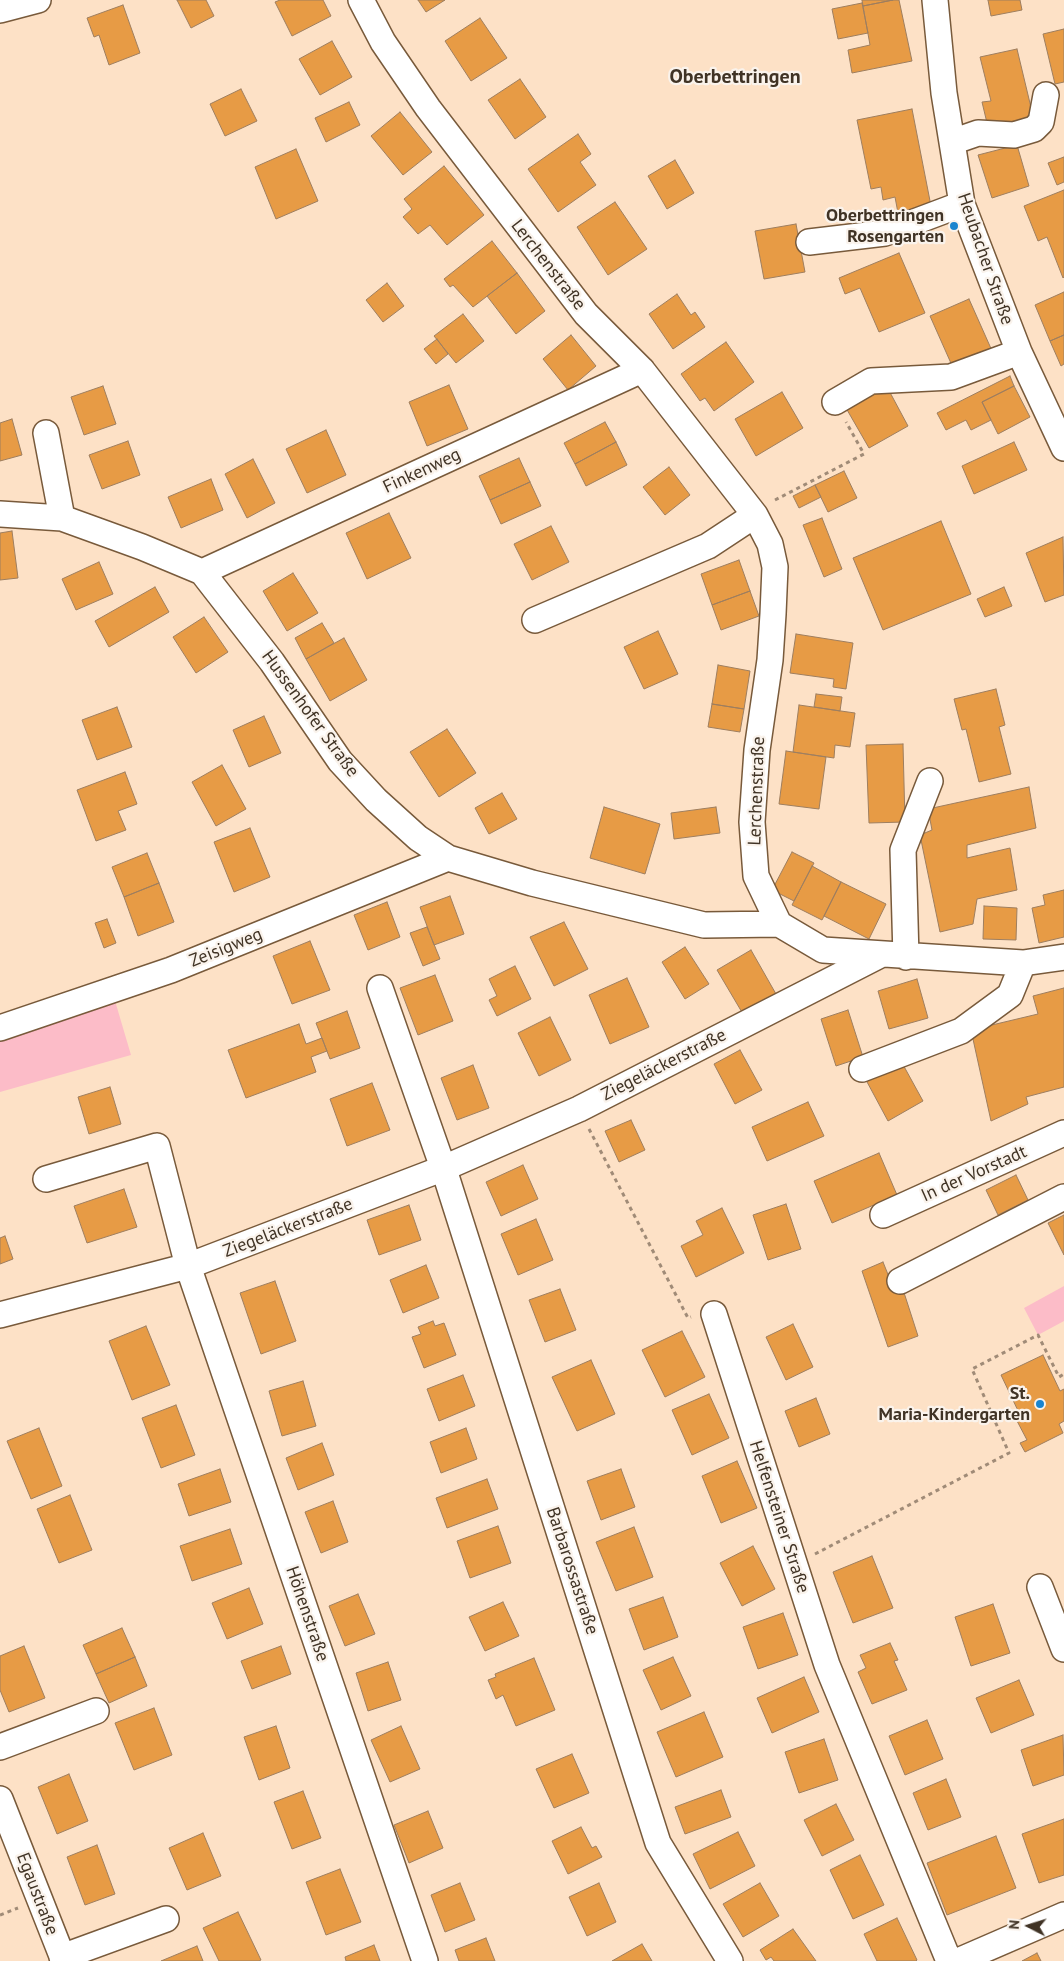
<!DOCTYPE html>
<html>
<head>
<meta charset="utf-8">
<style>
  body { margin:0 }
  #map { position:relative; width:1064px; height:1961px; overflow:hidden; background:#fde1c6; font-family:"PT Sans",sans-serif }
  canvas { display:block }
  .north { position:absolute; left:1004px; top:1901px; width:50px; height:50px; -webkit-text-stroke:4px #faf3ec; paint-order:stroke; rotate:275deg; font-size:14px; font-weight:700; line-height:20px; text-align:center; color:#403325 }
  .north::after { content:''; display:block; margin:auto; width:18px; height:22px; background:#403325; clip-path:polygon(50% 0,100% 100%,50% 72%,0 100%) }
</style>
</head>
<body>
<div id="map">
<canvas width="1064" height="1961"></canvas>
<div class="north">N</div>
</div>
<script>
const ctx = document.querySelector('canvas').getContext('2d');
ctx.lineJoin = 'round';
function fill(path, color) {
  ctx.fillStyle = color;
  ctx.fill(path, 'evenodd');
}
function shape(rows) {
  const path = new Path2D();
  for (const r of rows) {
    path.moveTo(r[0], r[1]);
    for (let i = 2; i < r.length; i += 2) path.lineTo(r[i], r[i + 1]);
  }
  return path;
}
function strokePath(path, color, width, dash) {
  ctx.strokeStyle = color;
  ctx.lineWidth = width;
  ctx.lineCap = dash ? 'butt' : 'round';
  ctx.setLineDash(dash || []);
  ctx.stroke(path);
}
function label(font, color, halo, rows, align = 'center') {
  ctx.font = font + ' "PT Sans",sans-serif';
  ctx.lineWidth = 4.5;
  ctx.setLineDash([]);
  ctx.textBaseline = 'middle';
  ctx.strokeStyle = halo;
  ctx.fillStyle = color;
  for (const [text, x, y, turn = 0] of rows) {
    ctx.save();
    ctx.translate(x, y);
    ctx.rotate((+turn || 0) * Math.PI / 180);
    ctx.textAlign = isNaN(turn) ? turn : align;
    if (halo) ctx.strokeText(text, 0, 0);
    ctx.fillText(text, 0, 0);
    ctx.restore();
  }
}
fill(shape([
  [113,994,131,1055,0,1092,0,1030],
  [1064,1286,1064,1321,1038,1335,1024,1308]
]), '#fcbcc8');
const building = shape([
  [177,0,206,0,214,16,191,28,177,0],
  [280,0,323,0,331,16,292,36,275,2,280,0],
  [418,0,445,0,426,12,418,0],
  [862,0,893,0,863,6,862,0],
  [893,0,899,0,912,61,852,73,848,50,870,45,863,6,893,0],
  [988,0,1020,0,1022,10,991,16,988,0],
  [862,3,868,33,838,39,832,9,862,3],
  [123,5,140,53,109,65,99,35,94,37,87,18,123,5],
  [480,18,507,58,471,81,445,41,480,18],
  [1064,29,1064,82,1055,84,1043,34,1064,29],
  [332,41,352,77,320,95,299,59,332,41],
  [1017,49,1034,120,998,129,996,121,987,123,982,102,991,101,980,57,1017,49],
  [520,79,546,117,515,139,488,100,520,79],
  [241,89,257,121,225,136,210,104,241,89],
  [349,102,360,125,326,142,315,118,349,102],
  [912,109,931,206,898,213,895,197,883,200,881,187,871,189,857,120,912,109],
  [400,112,432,152,403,175,371,136,400,112],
  [578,134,591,154,580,162,596,185,558,212,528,169,578,134],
  [1017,145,1029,186,992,198,978,155,1017,145],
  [296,149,318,201,276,219,255,167,296,149],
  [1064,157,1064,182,1057,185,1048,163,1064,157],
  [675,160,694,193,667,209,648,176,675,160],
  [444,166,484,215,447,245,430,225,418,234,403,217,412,209,404,199,444,166],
  [1064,190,1064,277,1063,278,1047,237,1038,241,1024,206,1064,190],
  [615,202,647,249,608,275,577,227,615,202],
  [796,224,805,272,764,279,755,231,796,224],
  [492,241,517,273,473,307,453,285,450,287,444,279,492,241],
  [899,253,925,313,879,332,860,288,845,294,839,278,899,253],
  [517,273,545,311,516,334,487,296,517,273],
  [387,283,404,306,383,322,366,300,387,283],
  [1064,292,1064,335,1050,341,1035,305,1064,292],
  [677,294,691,315,695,312,705,327,673,349,649,314,677,294],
  [969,299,993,353,954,370,930,316,969,299],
  [463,314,484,341,456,363,434,336,463,314],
  [571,335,596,366,568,390,543,359,571,335],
  [1064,335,1064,364,1061,366,1050,341,1064,335],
  [437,339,448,354,436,364,424,349,437,339],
  [726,342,754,382,714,411,705,398,700,401,681,374,726,342],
  [1010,376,1014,386,982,402,991,420,971,430,966,420,946,430,937,413,1010,376],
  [449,385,468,429,427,446,409,402,449,385],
  [886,385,908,426,869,448,846,408,886,385],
  [103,386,116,424,84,435,71,397,103,386],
  [1014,386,1030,417,998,434,982,402,1014,386],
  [782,392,803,428,756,456,735,419,782,392],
  [12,419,22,455,0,461,0,423,12,419],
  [605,422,616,442,575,464,564,443,605,422],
  [326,430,346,475,307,493,286,449,326,430],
  [128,441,140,475,102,489,89,455,128,441],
  [616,442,627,465,586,486,575,464,616,442],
  [1014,442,1027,470,974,494,962,466,1014,442],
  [519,458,530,482,490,500,479,476,519,458],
  [253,459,275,503,247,518,225,474,253,459],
  [669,467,690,495,665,515,643,487,669,467],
  [844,471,857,498,828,512,815,485,844,471],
  [211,479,223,510,181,528,168,497,211,479],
  [530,482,541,506,501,524,490,500,530,482],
  [815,485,821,497,799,508,793,496,815,485],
  [389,513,411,558,367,579,346,533,389,513],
  [822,518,842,569,824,577,803,525,822,518],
  [941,521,971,594,883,630,853,558,941,521],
  [551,526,569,562,532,580,514,544,551,526],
  [12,531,18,578,0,580,0,533,12,531],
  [1063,537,1064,595,1045,602,1026,553,1063,537],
  [739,560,750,591,712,605,701,574,739,560],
  [99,562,113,594,76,610,62,579,99,562],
  [293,573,318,613,287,631,263,591,293,573],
  [155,587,169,612,109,647,95,621,155,587],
  [1004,587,1012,606,985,617,977,599,1004,587],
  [750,591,759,616,721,630,712,605,750,591],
  [204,617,228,652,196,673,173,637,204,617],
  [322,623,334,643,306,659,295,638,322,623],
  [658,631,678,674,644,689,624,647,658,631],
  [796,634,853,643,846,689,833,687,834,679,790,673,796,634],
  [344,638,367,680,330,701,306,659,344,638],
  [718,665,750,671,744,709,712,704,718,665],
  [996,689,1005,725,999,727,1011,774,979,782,966,729,962,730,954,699,996,689],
  [816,694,842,697,840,711,814,707,816,694],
  [712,704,744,709,740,732,708,727,712,704],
  [799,705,855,713,850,747,835,745,834,758,793,752,799,705],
  [117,707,132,747,97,760,82,720,117,707],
  [264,716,281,753,249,767,233,730,264,716],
  [447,729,476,773,439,797,410,752,447,729],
  [903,744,905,822,869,823,866,745,903,744],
  [786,751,826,757,819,809,779,804,786,751],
  [222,765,246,809,216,826,192,782,222,765],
  [125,772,137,804,118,811,126,830,96,841,77,790,125,772],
  [1029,787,1036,828,967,845,967,858,1010,848,1017,890,977,899,973,924,940,932,920,835,932,830,928,809,1029,787],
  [502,793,517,819,489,834,475,808,502,793],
  [604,807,660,824,645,874,590,858,604,807],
  [716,807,720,833,674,839,671,813,716,807],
  [250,828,270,877,234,892,214,842,250,828],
  [792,852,814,863,794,901,772,890,792,852],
  [147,853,159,883,124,897,112,867,147,853],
  [812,866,841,882,822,920,792,905,812,866],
  [841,882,886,904,869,939,824,916,841,882],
  [159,883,174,922,138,936,124,897,159,883],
  [1064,890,1064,937,1039,943,1032,908,1045,905,1043,895,1064,890],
  [450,896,464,934,434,945,420,907,450,896],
  [387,902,400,937,368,950,354,915,387,902],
  [984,906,1017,908,1016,940,983,939,984,906],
  [107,919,116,943,104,948,95,923,107,919],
  [564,922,588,969,554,986,530,937,564,922],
  [427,927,440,959,423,966,410,933,427,927],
  [310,941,330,990,292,1004,273,956,310,941],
  [685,947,709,984,685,999,662,962,685,947],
  [751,950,776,994,743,1014,717,970,751,950],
  [515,966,531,999,497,1016,489,1000,497,996,489,979,515,966],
  [435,975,453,1021,418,1035,400,988,435,975],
  [627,978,649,1027,610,1044,589,995,627,978],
  [917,979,928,1018,889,1029,878,991,917,979],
  [1064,988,1064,1087,1026,1097,1028,1104,991,1121,971,1030,1038,1014,1033,996,1064,988],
  [848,1010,863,1057,836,1066,821,1019,848,1010],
  [347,1011,360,1048,330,1059,316,1023,347,1011],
  [550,1017,571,1060,539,1076,518,1033,550,1017],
  [299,1024,306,1044,322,1038,327,1051,311,1057,316,1072,246,1098,228,1050,299,1024],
  [740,1050,762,1090,735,1104,714,1064,740,1050],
  [901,1061,923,1101,888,1121,866,1080,901,1061],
  [473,1065,489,1108,457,1120,441,1078,473,1065],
  [372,1083,390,1130,347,1146,330,1099,372,1083],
  [110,1087,121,1124,89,1134,78,1097,110,1087],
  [808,1102,824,1136,767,1161,752,1127,808,1102],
  [631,1120,645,1150,619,1162,605,1131,631,1120],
  [879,1153,897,1195,832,1223,814,1181,879,1153],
  [523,1165,538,1199,501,1216,486,1182,523,1165],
  [1016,1175,1028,1200,998,1215,986,1190,1016,1175],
  [124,1189,137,1227,87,1243,74,1206,124,1189],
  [786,1204,801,1249,768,1260,753,1215,786,1204],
  [409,1205,421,1240,379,1255,367,1220,409,1205],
  [722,1208,744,1253,696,1277,681,1246,703,1235,696,1221,722,1208],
  [1064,1215,1064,1255,1048,1223,1064,1215],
  [536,1219,553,1260,518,1275,501,1234,536,1219],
  [5,1236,13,1259,0,1264,0,1238,5,1236],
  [883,1262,889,1277,898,1274,918,1336,888,1347,862,1271,883,1262],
  [426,1265,439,1298,403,1313,390,1280,426,1265],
  [275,1281,296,1341,261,1354,240,1293,275,1281],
  [560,1289,576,1330,545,1342,529,1300,560,1289],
  [433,1321,435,1326,444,1323,456,1355,424,1368,412,1337,421,1334,418,1327,433,1321],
  [793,1324,813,1367,786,1380,766,1337,793,1324],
  [146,1326,170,1385,132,1400,109,1341,146,1326],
  [682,1331,705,1377,665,1397,642,1350,682,1331],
  [1043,1355,1060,1391,1064,1389,1064,1421,1059,1424,1063,1433,1025,1452,1020,1443,1027,1440,1016,1419,1021,1417,1001,1375,1043,1355],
  [591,1360,615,1414,577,1431,552,1377,591,1360],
  [463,1375,475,1406,439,1421,427,1389,463,1375],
  [303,1381,316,1426,282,1436,269,1391,303,1381],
  [709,1394,729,1438,692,1455,672,1410,709,1394],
  [816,1398,830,1434,799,1447,785,1411,816,1398],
  [176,1405,195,1455,161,1468,142,1418,176,1405],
  [39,1428,62,1486,31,1499,7,1441,39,1428],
  [466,1428,477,1459,441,1473,430,1442,466,1428],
  [322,1443,334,1475,298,1490,286,1458,322,1443],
  [737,1461,757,1508,721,1523,702,1476,737,1461],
  [220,1469,231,1502,189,1516,178,1484,220,1469],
  [621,1469,635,1507,601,1520,587,1481,621,1469],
  [487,1479,498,1509,447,1528,436,1498,487,1479],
  [70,1495,92,1550,59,1563,37,1509,70,1495],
  [333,1501,348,1542,321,1553,305,1512,333,1501],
  [498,1526,511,1563,470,1578,457,1541,498,1526],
  [634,1527,653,1577,616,1591,596,1542,634,1527],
  [230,1529,242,1564,192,1581,180,1546,230,1529],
  [753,1546,775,1589,742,1606,720,1563,753,1546],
  [872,1556,893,1608,853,1623,833,1572,872,1556],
  [249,1588,263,1624,227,1639,212,1603,249,1588],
  [358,1594,375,1634,345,1646,329,1606,358,1594],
  [663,1597,678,1637,644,1650,629,1609,663,1597],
  [503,1602,519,1636,485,1651,469,1617,503,1602],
  [993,1604,1010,1653,971,1666,955,1617,993,1604],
  [783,1613,798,1655,758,1669,743,1627,783,1613],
  [122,1628,135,1657,96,1674,83,1645,122,1628],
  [890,1643,898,1660,894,1661,907,1690,872,1704,858,1672,866,1668,860,1655,890,1643],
  [24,1646,45,1698,9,1712,0,1690,0,1656,24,1646],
  [281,1646,291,1674,252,1689,241,1661,281,1646],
  [135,1657,147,1686,109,1703,96,1674,135,1657],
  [673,1657,691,1696,661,1710,643,1670,673,1657],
  [534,1658,555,1710,516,1726,503,1695,496,1699,488,1680,496,1677,495,1674,534,1658],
  [388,1662,401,1700,368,1711,356,1673,388,1662],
  [804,1677,819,1712,772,1733,757,1698,804,1677],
  [1019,1680,1034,1715,991,1733,976,1698,1019,1680],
  [154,1708,172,1755,134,1770,115,1723,154,1708],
  [704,1712,723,1757,676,1777,657,1732,704,1712],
  [927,1720,943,1759,905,1775,889,1736,927,1720],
  [276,1726,290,1768,259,1780,244,1737,276,1726],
  [401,1726,420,1769,390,1782,371,1740,401,1726],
  [1063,1735,1064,1775,1033,1786,1021,1750,1063,1735],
  [824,1739,838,1780,799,1793,785,1752,824,1739],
  [572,1754,589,1793,554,1808,536,1769,572,1754],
  [69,1774,88,1821,57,1834,38,1787,69,1774],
  [946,1779,961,1817,928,1830,913,1793,946,1779],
  [721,1790,731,1817,685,1834,675,1807,721,1790],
  [303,1791,321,1838,292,1849,274,1802,303,1791],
  [836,1804,854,1840,822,1856,804,1820,836,1804],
  [428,1811,443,1848,409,1863,394,1825,428,1811],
  [1064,1819,1064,1875,1039,1883,1022,1834,1064,1819],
  [581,1827,592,1848,596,1846,602,1857,568,1874,552,1841,581,1827],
  [738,1832,755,1866,710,1889,693,1854,738,1832],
  [203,1833,221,1876,187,1890,169,1848,203,1833],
  [996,1836,1016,1888,947,1915,927,1863,996,1836],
  [97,1845,115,1894,85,1905,67,1857,97,1845],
  [860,1855,884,1905,853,1919,830,1870,860,1855],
  [340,1869,361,1922,326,1935,306,1882,340,1869],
  [460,1883,475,1920,445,1932,431,1895,460,1883],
  [599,1883,616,1922,587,1936,569,1897,599,1883],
  [760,1883,779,1916,743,1937,723,1904,760,1883],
  [238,1912,261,1960,259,1961,219,1961,203,1928,238,1912],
  [897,1918,917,1960,916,1961,877,1961,864,1934,897,1918],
  [793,1929,816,1961,774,1961,771,1957,766,1960,760,1950,793,1929],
  [486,1938,495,1961,459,1961,455,1950,486,1938],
  [642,1944,652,1961,612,1961,642,1944],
  [374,1945,380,1961,346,1961,345,1957,374,1945],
  [197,1946,203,1961,161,1961,197,1946],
  [1037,1953,1041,1961,1022,1961,1037,1953]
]);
fill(building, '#e79b45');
strokePath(building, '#9e7e5f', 1);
const minor = shape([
  [361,0,383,42,428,108,586,314,642,370,755,515,770,544,775,567,773,614,770,660,757,750,752,822,756,876,779,924,823,950,1023,963,1064,957],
  [935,0,944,93,962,204,1019,352,1064,448],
  [0,10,38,0],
  [952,142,978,133,1014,135,1034,129,1041,122,1046,95],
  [809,242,885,233,962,204],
  [835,402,871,381,951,377,1019,352],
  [46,433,62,518],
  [0,514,62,518,142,547,202,572,272,662,340,761,376,800,418,838,448,858,532,883,704,925,779,924],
  [202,572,642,370],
  [535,620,708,546,755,515],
  [906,957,903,850,930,781],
  [380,988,447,1179,658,1843,730,1961],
  [0,1028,171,970,448,858],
  [862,1069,961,1031,1010,995,1023,963],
  [46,1179,157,1146,188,1266,425,1961],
  [883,1215,1064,1133],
  [900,1281,1064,1197],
  [714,1314,827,1665,949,1961],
  [0,1315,188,1266,444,1168,579,1109,880,955],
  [1040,1587,1064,1649],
  [0,1747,96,1711],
  [0,1799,64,1961],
  [62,1957,166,1919],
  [958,1961,1064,1915]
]);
strokePath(minor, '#785a3b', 28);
strokePath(shape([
  [775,500,864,454,846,422],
  [589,1129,688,1318,691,1317],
  [815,1554,1009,1453,972,1369,1038,1335,1059,1377,1064,1374],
  [0,1915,18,1908]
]), '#a08b77', 3, [4, 4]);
strokePath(minor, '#fff', 25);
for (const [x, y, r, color] of [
  [954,226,5,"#1a84ce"],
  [1040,1404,5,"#1a84ce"]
]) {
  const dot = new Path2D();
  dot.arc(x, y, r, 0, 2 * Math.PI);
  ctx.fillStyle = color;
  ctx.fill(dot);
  strokePath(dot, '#faf3ec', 2);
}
label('bold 18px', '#403325', '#faf3ec', [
  ["Oberbettringen",944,216],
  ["Rosengarten",944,237],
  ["St.",1030,1394],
  ["Maria-Kindergarten",1030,1415]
], 'right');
label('18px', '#403325', '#faf3ec', [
  ["Heubacher Straße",985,259,71],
  ["Lerchenstraße",548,265,52],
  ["Finkenweg",422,471,-25],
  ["Hussenhofer Straße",310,714,54],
  ["Lerchenstraße",757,791,-88],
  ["Zeisigweg",226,948,-22],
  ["Ziegeläckerstraße",664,1065,-27],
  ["In der Vorstadt",974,1174,-24],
  ["Ziegeläckerstraße",288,1228,-21],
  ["Helfensteiner Straße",779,1517,72],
  ["Barbarossastraße",572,1571,72],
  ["Höhenstraße",307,1614,71],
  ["Egaustraße",37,1894,69]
]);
label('bold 20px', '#403325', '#faf3ec', [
  ["Oberbettringen",735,77]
]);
</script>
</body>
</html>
